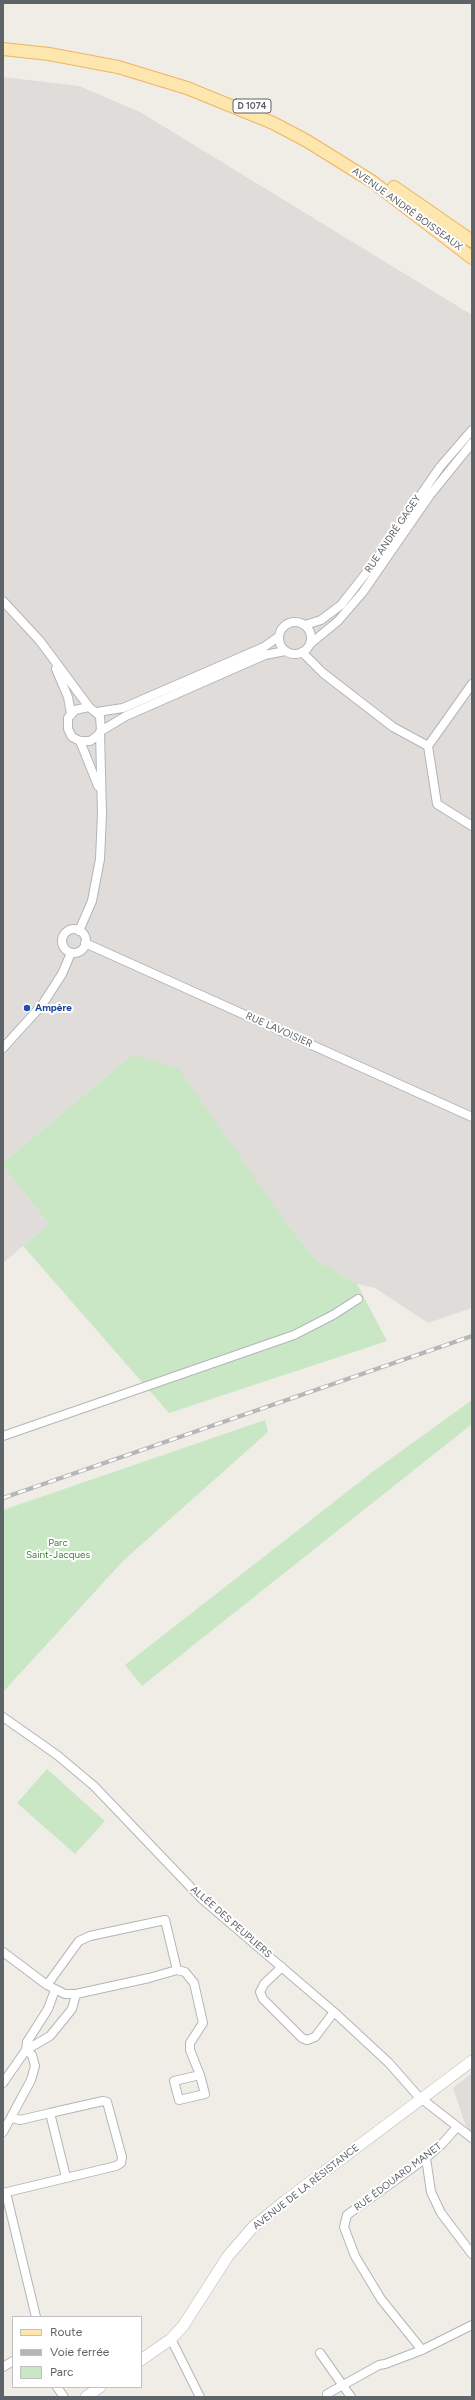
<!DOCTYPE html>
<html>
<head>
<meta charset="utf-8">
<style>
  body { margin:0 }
  #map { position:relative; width:475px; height:2400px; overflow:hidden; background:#f0ede7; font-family:Figtree,sans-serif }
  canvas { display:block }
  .frame { position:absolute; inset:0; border:4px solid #5e6367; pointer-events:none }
  .legend { position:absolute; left:12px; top:2316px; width:130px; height:72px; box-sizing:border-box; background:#fff; border:1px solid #bfc1c2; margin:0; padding:5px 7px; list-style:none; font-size:12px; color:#5e6367 }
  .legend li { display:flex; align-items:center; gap:8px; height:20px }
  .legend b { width:20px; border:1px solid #bfc1c2 }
</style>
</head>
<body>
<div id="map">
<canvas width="475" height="2400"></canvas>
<div class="frame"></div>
<ul class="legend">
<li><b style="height:5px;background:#fee6af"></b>Route</li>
<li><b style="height:5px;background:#b5b6b7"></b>Voie ferrée</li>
<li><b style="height:11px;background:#c9e7c5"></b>Parc</li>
</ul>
</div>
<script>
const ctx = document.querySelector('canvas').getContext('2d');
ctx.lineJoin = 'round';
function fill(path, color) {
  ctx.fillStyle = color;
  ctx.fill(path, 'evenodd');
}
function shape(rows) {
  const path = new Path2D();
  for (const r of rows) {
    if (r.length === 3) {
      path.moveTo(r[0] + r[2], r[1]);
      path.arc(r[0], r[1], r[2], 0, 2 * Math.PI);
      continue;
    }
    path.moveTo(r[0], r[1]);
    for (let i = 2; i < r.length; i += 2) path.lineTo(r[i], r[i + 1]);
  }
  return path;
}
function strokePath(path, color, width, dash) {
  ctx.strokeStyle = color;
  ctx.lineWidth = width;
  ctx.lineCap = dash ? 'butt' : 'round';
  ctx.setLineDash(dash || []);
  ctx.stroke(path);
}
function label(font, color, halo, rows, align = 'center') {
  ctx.font = font + ' Figtree,sans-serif';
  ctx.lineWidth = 4;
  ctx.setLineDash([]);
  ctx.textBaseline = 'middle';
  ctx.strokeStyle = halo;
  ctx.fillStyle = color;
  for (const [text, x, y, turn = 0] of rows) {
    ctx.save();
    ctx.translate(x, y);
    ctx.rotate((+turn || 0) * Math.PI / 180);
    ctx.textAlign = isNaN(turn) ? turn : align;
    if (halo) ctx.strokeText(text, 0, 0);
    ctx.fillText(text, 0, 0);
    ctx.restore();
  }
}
fill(shape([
  [3,77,79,86,140,112,472,315,472,1308,428,1323,375,1288,357,1284,315,1259,285,1221,132,1055,3,1163],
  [3,1166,49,1224,3,1263],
  [472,2073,472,2133,467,2129,453,2088]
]), '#dfdcd9');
fill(shape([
  [132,1055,178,1068,285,1221,315,1259,357,1284,387,1341,169,1413,23,1246,49,1224,3,1166,3,1163],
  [472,1400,472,1424,142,1686,125,1665,375,1470],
  [265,1420,268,1432,124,1560,3,1692,3,1510],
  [47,1769,105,1821,75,1854,17,1803]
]), '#c9e7c5');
const minor = shape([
  [3,601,40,641,89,707],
  [295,638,16],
  [305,625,321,620,341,605,370,568,440,467,472,430],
  [310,644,338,621,363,592,430,495,472,443],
  [302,652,323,673,393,727,428,746],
  [56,669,68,697,71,714],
  [97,712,123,708,264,647,278,637],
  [101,731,100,716,89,707,75,710,68,718,68,729,72,737,80,741,90,741,97,736,101,731,126,716,265,655,285,651],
  [80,741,98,786],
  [428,746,437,804,472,826],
  [428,746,472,684],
  [74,941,12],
  [79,931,92,901,100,859,102,814,100,732],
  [85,943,472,1117],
  [3,1048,42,1005,62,974,71,953],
  [3,1436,294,1335,333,1315,358,1299],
  [3,1717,57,1755,94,1786,202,1899,334,2012,389,2063,418,2096,472,2138],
  [3,1952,47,1985,65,1994,76,1994,149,1978,177,1970],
  [282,1967,264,1984,260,1992,263,1999,302,2038,307,2040,315,2037,334,2012],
  [177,1970,185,1972,194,1983,203,2023,190,2043,190,2050,200,2075,205,2094,179,2100,174,2081,200,2075],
  [47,1985,79,1941,90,1936,165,1920,177,1970],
  [26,2050,50,2036,72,2009,76,1994],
  [3,2083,26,2050,27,2042,48,2009,55,1990],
  [12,2118,20,2120,50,2113,66,2177],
  [3,2132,31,2080,35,2066,32,2055,26,2050],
  [426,2158,431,2192,441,2213,472,2254],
  [3,2193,116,2166,121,2163,122,2157,107,2102,103,2101,50,2113],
  [6,2193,36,2317],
  [171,2339,200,2397],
  [422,2350,381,2299,355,2256,344,2227,347,2215,426,2158,442,2144,457,2127],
  [320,2353,351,2397],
  [3,2367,13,2361],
  [57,2387,64,2397],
  [327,2394,379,2365,385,2364,422,2350,472,2325]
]);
const secondary = shape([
  [141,2360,171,2339,183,2326,228,2256,253,2227,285,2201,472,2061],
  [86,2397,100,2387]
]);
const primary = shape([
  [3,49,49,54,118,67,187,88,273,123,307,141,373,182,472,258],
  [394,187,472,241]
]);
strokePath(minor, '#b2b5b9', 10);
strokePath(secondary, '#b3b7bb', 12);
strokePath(primary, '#efb461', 14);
strokePath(minor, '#fff', 8);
strokePath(secondary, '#fff', 11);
strokePath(primary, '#fee6af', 12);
const rail = shape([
  [3,1498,472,1336]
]);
strokePath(rail, '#b5b6b7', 4);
strokePath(rail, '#fff', 2.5, [8]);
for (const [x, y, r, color] of [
  [27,1008,4,"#1a4fb4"]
]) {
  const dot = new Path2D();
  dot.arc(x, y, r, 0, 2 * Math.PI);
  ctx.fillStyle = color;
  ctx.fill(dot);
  strokePath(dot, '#fff', 1.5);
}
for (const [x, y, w] of [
  [252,106,38]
]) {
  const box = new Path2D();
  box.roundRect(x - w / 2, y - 7, w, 14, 3);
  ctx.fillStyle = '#fff';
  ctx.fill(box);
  strokePath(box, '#5e6367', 1);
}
label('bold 9px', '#5e6367', null, [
  ["D 1074",252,106]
]);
label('10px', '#5e6367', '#fff', [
  ["AVENUE ANDRÉ BOISSEAUX",407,209,36],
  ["RUE ANDRÉ GAGEY",393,534,-56],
  ["RUE LAVOISIER",279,1030,24],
  ["ALLÉE DES PEUPLIERS",231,1922,41],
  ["RUE ÉDOUARD MANET",398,2177,-37],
  ["AVENUE DE LA RÉSISTANCE",306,2187,-38]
]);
label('bold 10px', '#164399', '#fff', [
  ["Ampère",35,1008]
], 'left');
label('10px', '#3f8537', '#fff', [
  ["Parc",58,1543],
  ["Saint-Jacques",58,1555]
]);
</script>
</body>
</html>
